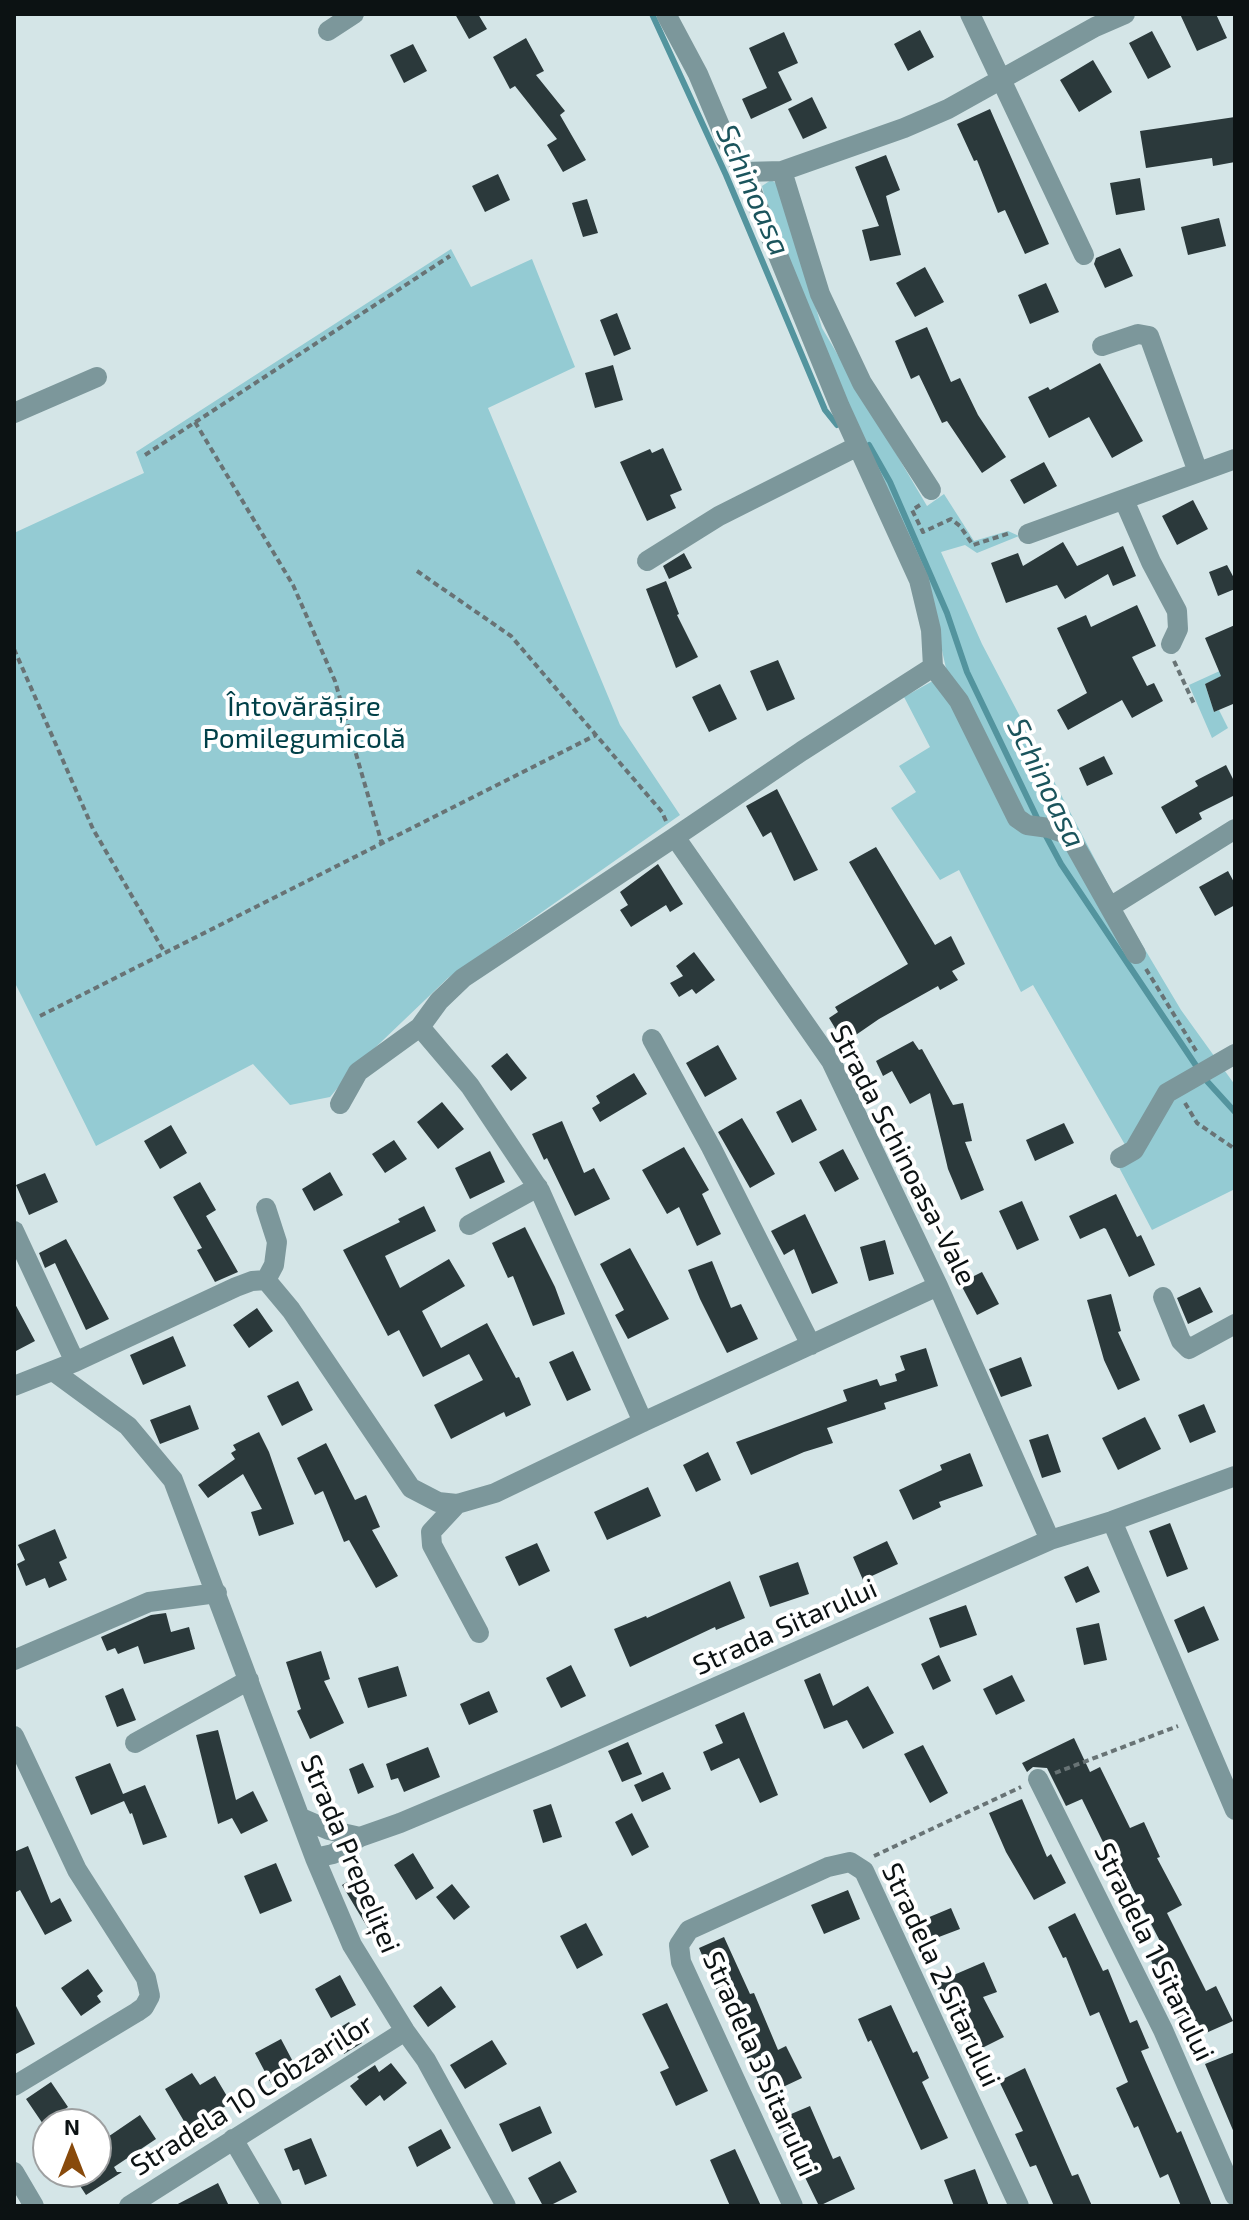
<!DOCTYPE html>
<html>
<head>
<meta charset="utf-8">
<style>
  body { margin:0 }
  #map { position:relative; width:1249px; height:2220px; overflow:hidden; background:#d4e5e7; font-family:"Exo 2",sans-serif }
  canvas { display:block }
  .frame { position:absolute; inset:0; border:16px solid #0c1213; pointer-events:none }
  .north { position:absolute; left:32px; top:2108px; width:80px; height:80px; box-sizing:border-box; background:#fff; border:2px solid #9ea0a1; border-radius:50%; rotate:0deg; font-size:22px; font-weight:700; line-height:32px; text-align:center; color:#0c1213 }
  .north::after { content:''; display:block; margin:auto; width:28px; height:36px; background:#884a0c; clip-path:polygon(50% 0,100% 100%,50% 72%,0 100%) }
</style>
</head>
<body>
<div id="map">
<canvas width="1249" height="2220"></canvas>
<div class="frame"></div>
<div class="north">N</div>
</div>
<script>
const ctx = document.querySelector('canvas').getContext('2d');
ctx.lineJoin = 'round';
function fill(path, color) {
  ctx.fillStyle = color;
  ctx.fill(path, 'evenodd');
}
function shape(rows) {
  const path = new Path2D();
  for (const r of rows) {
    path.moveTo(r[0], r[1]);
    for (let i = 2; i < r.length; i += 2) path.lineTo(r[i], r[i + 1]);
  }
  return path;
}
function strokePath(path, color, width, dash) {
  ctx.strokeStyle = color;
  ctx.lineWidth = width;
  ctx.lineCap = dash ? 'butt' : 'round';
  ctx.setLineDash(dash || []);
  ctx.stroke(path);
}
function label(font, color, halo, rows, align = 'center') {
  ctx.font = font + ' "Exo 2",sans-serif';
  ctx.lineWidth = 8;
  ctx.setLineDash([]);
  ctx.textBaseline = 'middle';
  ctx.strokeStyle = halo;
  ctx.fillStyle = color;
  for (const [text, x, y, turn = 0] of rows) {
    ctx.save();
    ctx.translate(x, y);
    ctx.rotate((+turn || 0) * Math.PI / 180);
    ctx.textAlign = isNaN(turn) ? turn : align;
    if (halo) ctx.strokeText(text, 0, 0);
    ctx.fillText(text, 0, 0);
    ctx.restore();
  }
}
fill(shape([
  [771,180,779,185,822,328,927,506,944,494,974,541,1008,531,1019,536,977,553,965,545,941,552,982,644,1122,911,1181,1010,1235,1085,1235,1189,1152,1230,1113,1156,1128,1150,1033,985,1021,992,959,870,940,880,891,808,916,792,899,766,930,747,904,697,947,673,932,605,816,336,764,194,762,186],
  [451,249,471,287,532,259,575,367,488,408,620,725,680,815,448,978,357,1065,330,1097,290,1105,253,1064,96,1146,14,981,14,533,144,473,136,452],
  [1235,664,1235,670,1205,684,1214,712,1219,710,1228,728,1212,738,1189,685]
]), '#94cbd3');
strokePath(shape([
  [652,14,726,175,825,410,837,425],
  [869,445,890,482,947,613,967,672,1040,824],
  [1045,834,1061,864,1205,1079,1235,1112]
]), '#53949e', 6);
fill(shape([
  [455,14,478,14,487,29,469,39],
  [1180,14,1216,14,1227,38,1197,51],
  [920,30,934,57,908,71,894,44],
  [1152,31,1171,67,1148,79,1129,43],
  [784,32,798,63,778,72,792,100,751,119,742,99,767,88,749,48],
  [526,38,544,71,536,75,565,111,560,115,586,160,563,172,547,145,557,139,515,86,510,89,493,57],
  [413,44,427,71,404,83,390,55],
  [1093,60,1112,92,1079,112,1060,80],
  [812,97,827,128,803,139,788,109],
  [990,109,1049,244,1025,254,1005,210,998,213,977,160,974,161,957,124],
  [1235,117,1235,162,1213,166,1212,158,1146,168,1140,131],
  [886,155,900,190,886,196,901,255,870,261,862,230,879,226,855,167],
  [498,174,510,200,485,212,472,186],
  [1140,178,1145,210,1116,215,1110,183],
  [587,199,598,233,583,237,572,203],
  [1219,218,1226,246,1188,255,1181,227],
  [1120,248,1133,276,1105,288,1094,264,1096,258],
  [925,267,944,302,915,317,896,283],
  [1046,283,1059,312,1030,324,1018,295],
  [617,313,631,349,614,356,600,320],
  [927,327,951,382,960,378,978,415,1006,457,982,473,947,421,942,423,919,375,911,379,895,341],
  [1100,363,1143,441,1112,458,1089,417,1049,438,1028,397,1048,387,1050,390],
  [613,365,623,400,595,408,585,373],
  [663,448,682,490,670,495,676,508,647,521,620,462,650,449,652,453],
  [1044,462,1057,486,1024,504,1010,480],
  [1193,500,1208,529,1177,545,1162,516],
  [1063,542,1077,566,1123,546,1136,576,1113,586,1108,574,1065,599,1057,585,1006,603,991,563,1018,553,1023,566],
  [684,553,692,568,669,579,663,566],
  [1227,565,1235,580,1235,589,1218,596,1209,572],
  [666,581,679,614,677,615,698,657,676,668,646,589],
  [1137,605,1156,646,1132,657,1147,686,1154,683,1163,701,1132,718,1122,700,1068,730,1057,710,1087,693,1057,628,1086,615,1091,627],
  [1235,625,1235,708,1233,704,1214,712,1205,684,1221,676,1205,638],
  [778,660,795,699,767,711,750,671],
  [720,684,737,719,709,732,692,697],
  [1104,756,1113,774,1087,786,1079,768],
  [1226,765,1235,783,1235,795,1199,813,1202,819,1176,834,1161,807,1198,786,1195,781],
  [777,789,818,870,794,881,771,832,763,837,746,806],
  [876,847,935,945,951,936,965,964,952,971,958,980,940,990,938,986,879,1019,850,1039,844,1029,838,1033,829,1018,838,1012,835,1007,908,964,849,862],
  [658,864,683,904,670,912,666,905,631,927,620,910,628,905,620,892],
  [1228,871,1235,884,1235,905,1215,916,1199,887],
  [694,952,715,980,696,994,692,989,679,997,670,983,683,976,676,966],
  [913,1041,919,1050,922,1049,953,1105,963,1103,972,1141,965,1142,984,1190,961,1200,948,1169,930,1093,910,1104,892,1071,883,1076,876,1061],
  [718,1045,737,1079,705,1097,686,1063],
  [507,1053,527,1078,511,1091,491,1066],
  [634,1073,647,1094,600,1122,592,1108,600,1103,596,1096],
  [801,1099,817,1130,792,1143,776,1112],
  [442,1102,464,1129,438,1149,417,1122],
  [742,1118,775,1174,750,1188,718,1132],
  [562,1121,584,1173,594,1168,610,1199,575,1216,547,1158,544,1160,532,1134],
  [1064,1123,1074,1143,1035,1161,1026,1140],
  [171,1125,187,1153,160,1169,144,1141],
  [394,1140,407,1159,385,1173,372,1154],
  [684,1147,709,1190,702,1194,721,1234,697,1246,679,1207,667,1214,642,1170],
  [843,1149,859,1179,835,1192,819,1162],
  [490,1151,505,1182,470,1199,455,1168],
  [330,1172,343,1195,314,1211,302,1189],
  [45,1173,58,1202,29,1215,16,1185],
  [200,1182,216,1210,206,1216,238,1272,215,1282,197,1250,202,1248,173,1197],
  [1116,1194,1137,1237,1141,1235,1155,1265,1129,1277,1106,1229,1104,1228,1080,1239,1069,1216],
  [1022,1201,1039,1240,1017,1250,999,1211],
  [424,1206,436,1231,385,1256,400,1288,449,1259,465,1286,422,1311,441,1348,487,1323,516,1378,519,1377,531,1405,506,1417,504,1412,451,1439,434,1405,483,1380,469,1354,423,1377,399,1330,388,1336,343,1250,400,1222,398,1219],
  [805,1214,838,1283,812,1294,794,1249,784,1255,771,1231],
  [525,1227,555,1287,565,1314,533,1326,513,1276,508,1278,492,1243],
  [66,1239,109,1319,86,1330,55,1263,45,1268,39,1253],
  [885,1240,894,1274,869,1281,860,1247],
  [630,1248,669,1319,628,1339,615,1315,624,1310,600,1264],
  [712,1261,731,1308,741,1304,758,1339,727,1353,700,1299,688,1270],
  [982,1272,999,1304,977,1315,960,1283],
  [1200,1287,1213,1312,1188,1324,1177,1298],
  [1111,1294,1121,1331,1118,1332,1140,1380,1118,1390,1104,1360,1087,1300],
  [14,1302,35,1341,14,1352],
  [257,1308,273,1331,249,1348,233,1325],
  [173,1336,186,1366,143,1385,130,1355],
  [926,1348,938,1386,884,1403,886,1409,827,1428,833,1443,804,1452,751,1475,736,1442,847,1401,843,1390,877,1379,880,1386,897,1381,895,1374,905,1370,900,1356],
  [573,1351,591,1390,567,1401,549,1362],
  [1021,1357,1032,1386,1001,1397,989,1369],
  [298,1381,313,1410,282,1426,267,1396],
  [1204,1404,1216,1432,1190,1443,1178,1415],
  [190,1405,199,1429,160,1444,150,1420],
  [1145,1417,1161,1449,1118,1470,1102,1438],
  [259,1432,269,1452,294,1524,259,1536,251,1512,262,1509,243,1474,208,1498,198,1485,235,1459,231,1453,236,1450,233,1445],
  [1048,1434,1061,1472,1042,1478,1029,1440],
  [326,1443,355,1500,366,1495,380,1527,372,1530,398,1576,376,1588,349,1540,344,1542,323,1491,315,1495,297,1458],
  [708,1452,721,1480,696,1492,683,1465],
  [970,1453,983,1486,939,1502,941,1507,913,1520,899,1490,942,1470,940,1465],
  [648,1487,661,1516,607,1540,594,1512],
  [1170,1523,1188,1569,1167,1577,1149,1531],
  [55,1529,67,1558,59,1562,67,1580,49,1588,45,1578,26,1586,17,1564,25,1560,18,1545],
  [887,1541,898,1564,863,1580,853,1557],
  [537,1543,550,1571,519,1586,505,1557],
  [798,1562,809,1594,770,1607,759,1576],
  [1088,1566,1100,1592,1076,1603,1064,1577],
  [730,1581,745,1618,716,1630,715,1627,630,1667,614,1629,646,1616,647,1618],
  [966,1605,977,1635,940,1648,929,1618],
  [1204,1606,1219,1640,1188,1653,1174,1620],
  [166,1613,171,1632,189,1627,195,1649,144,1664,138,1646,118,1654,115,1648,107,1651,101,1637,151,1615],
  [1099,1623,1107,1660,1084,1665,1076,1628],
  [321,1651,330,1679,324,1681,344,1723,310,1739,297,1711,301,1709,286,1662],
  [939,1655,951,1681,933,1690,921,1664],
  [571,1665,586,1696,561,1708,546,1678],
  [398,1666,407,1696,368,1708,358,1678],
  [820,1673,833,1706,868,1686,894,1733,863,1749,847,1720,824,1729,804,1680],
  [1012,1675,1025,1701,996,1715,983,1689],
  [123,1688,136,1720,117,1727,105,1696],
  [489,1691,498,1712,469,1725,460,1704],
  [744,1712,778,1795,760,1803,739,1758,711,1771,703,1752,723,1743,715,1725],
  [218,1730,236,1800,253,1791,268,1821,241,1834,232,1818,218,1824,196,1735],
  [1074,1738,1090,1772,1100,1767,1130,1828,1144,1822,1160,1857,1157,1858,1182,1905,1167,1913,1206,1991,1216,1986,1233,2021,1188,2041,1148,1954,1163,1947,1124,1872,1119,1875,1082,1799,1066,1806,1047,1768,1033,1767,1027,1772,1022,1763],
  [628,1742,642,1774,622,1782,608,1751],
  [923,1745,948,1793,930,1803,904,1754],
  [428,1747,440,1777,404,1792,398,1778,391,1780,386,1764],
  [110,1763,123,1794,145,1785,167,1837,143,1845,132,1813,130,1814,124,1801,91,1815,75,1777],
  [363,1763,374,1787,358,1794,349,1769],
  [663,1772,671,1789,642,1802,634,1785],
  [1022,1799,1047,1857,1051,1854,1066,1883,1034,1900,1006,1852,989,1813],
  [551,1804,562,1837,543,1843,533,1810],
  [632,1813,649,1847,632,1856,615,1822],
  [28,1846,51,1903,60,1898,72,1921,45,1935,20,1890,14,1893,14,1852],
  [413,1853,434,1888,416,1900,394,1865],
  [276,1863,292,1901,260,1914,244,1876],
  [359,1875,390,1925,372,1935,342,1885],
  [452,1884,470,1907,454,1920,436,1897],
  [848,1890,860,1919,824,1934,811,1905],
  [951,1908,960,1929,923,1943,915,1923],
  [1075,1913,1103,1971,1108,1969,1130,2023,1137,2020,1149,2048,1141,2051,1177,2133,1181,2131,1212,2206,1181,2206,1168,2174,1160,2178,1138,2126,1134,2128,1116,2088,1128,2082,1099,2012,1090,2016,1066,1957,1063,1958,1048,1927],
  [586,1923,603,1955,577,1969,560,1936],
  [724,1937,750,1994,754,1993,778,2050,786,2046,802,2078,766,2095,737,2038,699,1948],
  [984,1962,997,1992,983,1997,1004,2037,974,2052,953,2010,948,2012,935,1983],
  [88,1969,103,1991,97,1996,101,2002,81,2016,61,1988],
  [340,1975,356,2005,331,2018,315,1989],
  [441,1986,456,2007,428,2027,413,2006],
  [14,2002,35,2044,14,2055],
  [667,2003,708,2091,676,2106,660,2072,669,2068,642,2014],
  [891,2005,913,2053,917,2051,929,2078,922,2082,948,2138,921,2150,871,2040,868,2042,858,2019],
  [349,2022,362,2043,344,2054,331,2033],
  [281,2039,300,2075,274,2089,255,2053],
  [492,2040,507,2064,465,2089,450,2065],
  [1235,2052,1235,2135,1205,2064],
  [391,2063,407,2083,384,2101,380,2095,366,2106,350,2086,359,2079,357,2077,375,2065,379,2072],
  [1025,2068,1072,2176,1078,2174,1092,2206,1054,2206,1036,2165,1030,2167,1015,2134,1023,2131,999,2081],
  [192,2073,200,2085,215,2076,231,2103,188,2128,165,2089],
  [51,2082,68,2107,43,2124,26,2099],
  [540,2106,552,2133,512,2152,499,2124],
  [810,2106,833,2159,840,2156,855,2189,819,2206,777,2120],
  [140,2115,156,2139,114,2167,117,2172,122,2172,86,2195,71,2172,96,2172,96,2145],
  [441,2129,451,2148,417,2167,408,2147],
  [311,2138,327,2176,305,2185,299,2169,293,2171,284,2149],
  [735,2149,761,2206,730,2206,710,2160],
  [560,2161,577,2192,549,2206,543,2206,528,2178],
  [975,2169,989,2206,954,2206,944,2180],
  [218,2183,229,2206,174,2206]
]), '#2b393b');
strokePath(shape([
  [195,422,293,585,335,681,382,844],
  [145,455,450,256],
  [920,505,912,510,923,532,951,519,960,526,973,545,1010,533],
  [417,571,511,636,662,812,666,821],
  [14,649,93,829,165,953],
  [1174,661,1194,704],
  [1146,969,1198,1054],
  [40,1016,596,735],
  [1185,1103,1197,1123,1235,1149],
  [1055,1773,1178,1726],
  [874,1856,1021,1787]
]), '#687375', 4, [6, 4]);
strokePath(shape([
  [666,14,698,74,725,138,744,172,840,407,919,580,931,630,933,667,959,701,1017,818,1027,825,1049,828,1069,835,1136,954],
  [970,14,1084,255],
  [328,31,354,14],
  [782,171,904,128,948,109,1095,27,1125,14],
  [744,172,782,171,820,294,862,383,931,490],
  [1102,346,1138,334,1149,336,1198,472],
  [14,413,97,377],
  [1124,500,1151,562,1177,611,1178,629,1171,644],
  [1028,534,1235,459],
  [647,561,719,516,858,446],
  [933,667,802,751,675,837,831,1061,938,1286,1050,1540],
  [1110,907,1235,829],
  [420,1027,470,1086,540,1191,643,1422],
  [652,1039,711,1147,811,1345],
  [340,1104,358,1072,420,1027,439,1001,463,978,675,837],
  [1120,1158,1134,1150,1167,1093,1235,1054],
  [469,1225,538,1187],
  [14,1231,75,1362],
  [266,1280,291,1310,411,1488,438,1502,457,1504,495,1493,643,1422,938,1286],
  [266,1280,274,1265,277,1242,266,1208],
  [1163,1297,1181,1341,1189,1349,1235,1324],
  [53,1371,128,1426,173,1480,315,1858,352,1945,405,2031,426,2060,506,2206],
  [14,1386,75,1362,236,1287,252,1281,266,1280],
  [457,1504,431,1532,432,1545,479,1633],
  [1112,1521,1235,1810],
  [14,1660,149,1602,217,1593],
  [14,1736,77,1870,146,1978,150,1996,144,2007,137,2012,14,2086],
  [135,1743,249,1680],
  [1038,1779,1163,2030,1235,2196],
  [301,1818,329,1830,360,1837],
  [315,1858,333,1854,360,1837,400,1823,555,1758,1050,1540,1112,1521,1235,1476],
  [233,2139,272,2206],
  [14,2172,34,2206],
  [129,2206,405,2031],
  [793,2206,681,1962,679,1945,689,1930,828,1867,850,1862,864,1871,1019,2206]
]), '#7c979b', 20);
label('28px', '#004048', '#fff', [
  ["Întovărășire",304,707],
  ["Pomilegumicolă",304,739]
]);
label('28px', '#0c1213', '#fff', [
  ["Strada Schinoasa-Vale",903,1155,63],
  ["Strada Sitarului",785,1627,-24],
  ["Strada Prepeliței",350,1854,67],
  ["Stradela 1 Sitarului",1154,1952,64],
  ["Stradela 2 Sitarului",941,1975,65],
  ["Stradela 3 Sitarului",760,2064,66],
  ["Stradela 10 Cobzarilor",252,2095,-32]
]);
label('italic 30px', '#1b545c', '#fff', [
  ["Schinoasa",753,190,66],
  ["Schinoasa",1046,783,64]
]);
</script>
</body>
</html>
